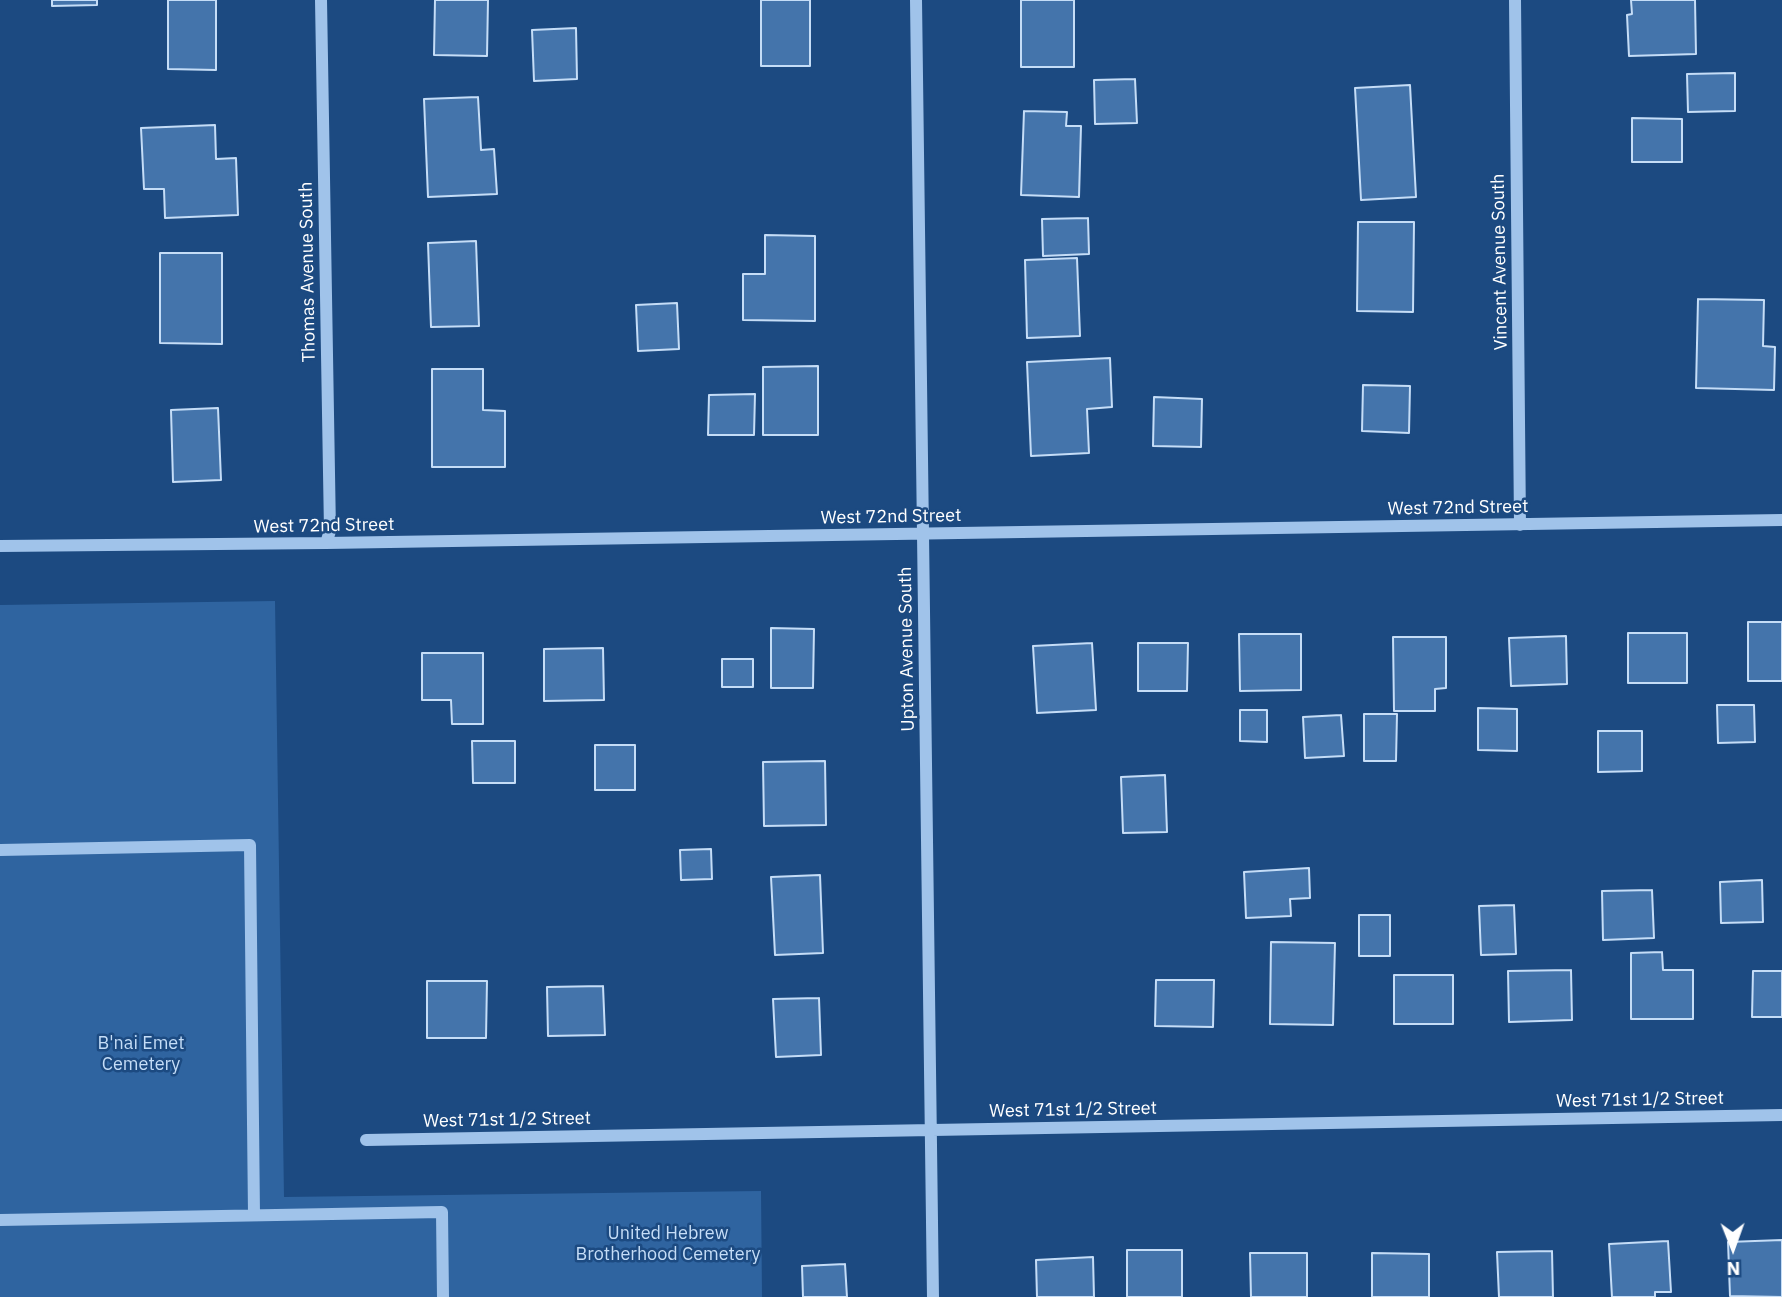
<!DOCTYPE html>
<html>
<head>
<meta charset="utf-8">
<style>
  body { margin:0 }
  #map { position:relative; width:1782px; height:1297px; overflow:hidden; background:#1c4a81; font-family:"IBM Plex Sans",sans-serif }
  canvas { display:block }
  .north { position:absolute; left:1698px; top:1213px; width:70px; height:70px; -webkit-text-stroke:5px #1c4a81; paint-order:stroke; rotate:179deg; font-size:19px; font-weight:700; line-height:28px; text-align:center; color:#fff }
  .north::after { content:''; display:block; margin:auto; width:24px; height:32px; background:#fff; clip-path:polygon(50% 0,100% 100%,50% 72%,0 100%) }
</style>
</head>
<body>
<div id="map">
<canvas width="1782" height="1297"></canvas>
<div class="north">N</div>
</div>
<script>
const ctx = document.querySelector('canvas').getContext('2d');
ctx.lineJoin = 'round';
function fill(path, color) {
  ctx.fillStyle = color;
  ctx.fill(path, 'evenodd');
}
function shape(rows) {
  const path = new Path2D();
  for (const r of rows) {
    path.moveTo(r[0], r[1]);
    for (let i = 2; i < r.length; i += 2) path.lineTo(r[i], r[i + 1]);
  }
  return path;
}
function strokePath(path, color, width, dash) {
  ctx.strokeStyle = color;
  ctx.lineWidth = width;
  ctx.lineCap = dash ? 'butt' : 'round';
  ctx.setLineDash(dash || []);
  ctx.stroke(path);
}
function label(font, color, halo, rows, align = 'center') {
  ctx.font = font + ' "IBM Plex Sans",sans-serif';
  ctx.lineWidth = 5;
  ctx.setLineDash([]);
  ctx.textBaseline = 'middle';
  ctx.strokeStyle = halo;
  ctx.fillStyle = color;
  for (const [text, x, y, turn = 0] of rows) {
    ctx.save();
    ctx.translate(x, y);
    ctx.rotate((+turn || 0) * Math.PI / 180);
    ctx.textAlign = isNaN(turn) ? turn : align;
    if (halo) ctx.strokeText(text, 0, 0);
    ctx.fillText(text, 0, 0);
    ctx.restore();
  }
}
fill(shape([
  [275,601,284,1197,761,1191,762,1297,0,1297,0,605]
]), '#2f64a0');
const building = shape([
  [52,0,97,0,97,5,52,6,52,0],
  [168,0,216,0,216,70,168,69,168,0],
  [435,0,488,0,487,56,434,55,435,0],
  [761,0,810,0,810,66,761,66,761,0],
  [1021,0,1074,0,1074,67,1021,67,1021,0],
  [1631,0,1695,0,1696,54,1629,56,1627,15,1632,14,1631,0],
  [576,28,577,79,534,81,532,30,576,28],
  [1735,73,1735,111,1688,112,1687,74,1735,73],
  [1135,79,1137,123,1095,124,1094,80,1135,79],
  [1410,85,1416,197,1361,200,1355,88,1410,85],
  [478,97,481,150,494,149,497,194,428,197,424,99,478,97],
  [1024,111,1067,112,1066,126,1081,126,1079,197,1021,195,1024,111],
  [1632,118,1682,119,1682,162,1632,162,1632,118],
  [215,125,216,159,236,158,238,215,165,218,164,189,144,189,141,128,215,125],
  [1088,218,1089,254,1043,256,1042,219,1088,218],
  [1358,222,1414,222,1413,312,1357,311,1358,222],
  [765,235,815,236,815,321,743,320,743,274,765,274,765,235],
  [476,241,479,326,431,327,428,243,476,241],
  [160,253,222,253,222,344,160,343,160,253],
  [1077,258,1080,336,1027,338,1025,260,1077,258],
  [1698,299,1764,300,1763,346,1775,347,1774,390,1696,388,1698,299],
  [677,303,679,349,638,351,636,305,677,303],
  [1110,358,1112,407,1087,409,1089,453,1031,456,1027,362,1110,358],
  [818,366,818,435,763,435,763,367,818,366],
  [432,369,483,369,483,410,505,411,505,467,432,467,432,369],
  [1363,385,1410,386,1409,433,1362,431,1363,385],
  [755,394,754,435,708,435,709,395,755,394],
  [1154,397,1202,399,1201,447,1153,446,1154,397],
  [218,408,221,480,173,482,171,410,218,408],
  [1748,622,1782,622,1782,681,1748,681,1748,622],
  [771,628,814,629,813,688,771,688,771,628],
  [1628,633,1687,633,1687,683,1628,683,1628,633],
  [1239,634,1301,634,1301,690,1240,691,1239,634],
  [1566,636,1567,684,1511,686,1509,638,1566,636],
  [1393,637,1446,637,1446,688,1435,689,1435,711,1394,711,1393,637],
  [1092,643,1096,710,1037,713,1033,646,1092,643],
  [1138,643,1188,643,1187,691,1138,691,1138,643],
  [603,648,604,700,544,701,544,649,603,648],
  [422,653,483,653,483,724,452,724,451,700,422,700,422,653],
  [722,659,753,659,753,687,722,687,722,659],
  [1717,705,1754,705,1755,742,1718,743,1717,705],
  [1478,708,1517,709,1517,751,1478,750,1478,708],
  [1240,710,1267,710,1267,742,1240,741,1240,710],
  [1364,714,1397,714,1396,761,1364,761,1364,714],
  [1341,715,1344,756,1305,758,1303,717,1341,715],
  [1598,731,1642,731,1642,771,1598,772,1598,731],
  [472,741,515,741,515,783,473,783,472,741],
  [595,745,635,745,635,790,595,790,595,745],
  [825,761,826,825,764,826,763,762,825,761],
  [1165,775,1167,832,1123,833,1121,777,1165,775],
  [711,849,712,879,681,880,680,850,711,849],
  [1309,868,1310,898,1290,899,1291,916,1246,918,1244,872,1309,868],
  [820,875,823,953,775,955,771,877,820,875],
  [1762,880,1763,922,1721,923,1720,882,1762,880],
  [1652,890,1654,938,1603,940,1602,891,1652,890],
  [1514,905,1516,954,1481,955,1479,906,1514,905],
  [1359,915,1390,915,1390,956,1359,956,1359,915],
  [1271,942,1335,943,1333,1025,1270,1024,1271,942],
  [1662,952,1663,970,1693,970,1693,1019,1631,1019,1631,953,1662,952],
  [1571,970,1572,1020,1509,1022,1508,971,1571,970],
  [1753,971,1782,971,1782,1017,1752,1017,1753,971],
  [1394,975,1453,975,1453,1024,1394,1024,1394,975],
  [1156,980,1214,980,1213,1027,1155,1026,1156,980],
  [427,981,487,981,486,1038,427,1038,427,981],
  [603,986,605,1035,548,1036,547,987,603,986],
  [819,998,821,1055,776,1057,773,999,819,998],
  [1782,1240,1782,1297,1730,1296,1728,1242,1782,1240],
  [1668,1241,1671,1292,1655,1292,1655,1297,1612,1297,1609,1244,1668,1241],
  [1127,1250,1182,1250,1182,1297,1127,1297,1127,1250],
  [1552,1251,1553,1297,1499,1297,1497,1252,1552,1251],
  [1250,1253,1307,1253,1307,1297,1251,1297,1250,1253],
  [1372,1253,1429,1254,1429,1297,1372,1297,1372,1253],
  [1093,1257,1094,1297,1037,1297,1036,1260,1093,1257],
  [845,1264,847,1297,803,1297,802,1266,845,1264]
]);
fill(building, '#4474ab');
strokePath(building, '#c5ddf7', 2);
strokePath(shape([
  [321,0,330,531,326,543],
  [916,0,933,1297],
  [1515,0,1520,525],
  [0,546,326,543,1782,520],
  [0,850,250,845,254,1215],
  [366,1140,1782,1115],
  [0,1220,442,1212,443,1297]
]), '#a0c3ea', 12);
label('18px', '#fff', '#1c4a81', [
  ["Vincent Avenue South",1500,262,-91],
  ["Thomas Avenue South",308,272,-91],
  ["West 72nd Street",1458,508,-1],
  ["West 72nd Street",891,517,-1],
  ["West 72nd Street",324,526,-1],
  ["Upton Avenue South",907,649,-91],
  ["West 71st 1/2 Street",1640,1100,-1],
  ["West 71st 1/2 Street",1073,1110,-1],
  ["West 71st 1/2 Street",507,1120,-1]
]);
label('18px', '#c5ddf7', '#1c4a81', [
  ["B'nai Emet",141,1044],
  ["Cemetery",141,1065],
  ["United Hebrew",668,1234],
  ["Brotherhood Cemetery",668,1255]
]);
</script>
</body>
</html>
